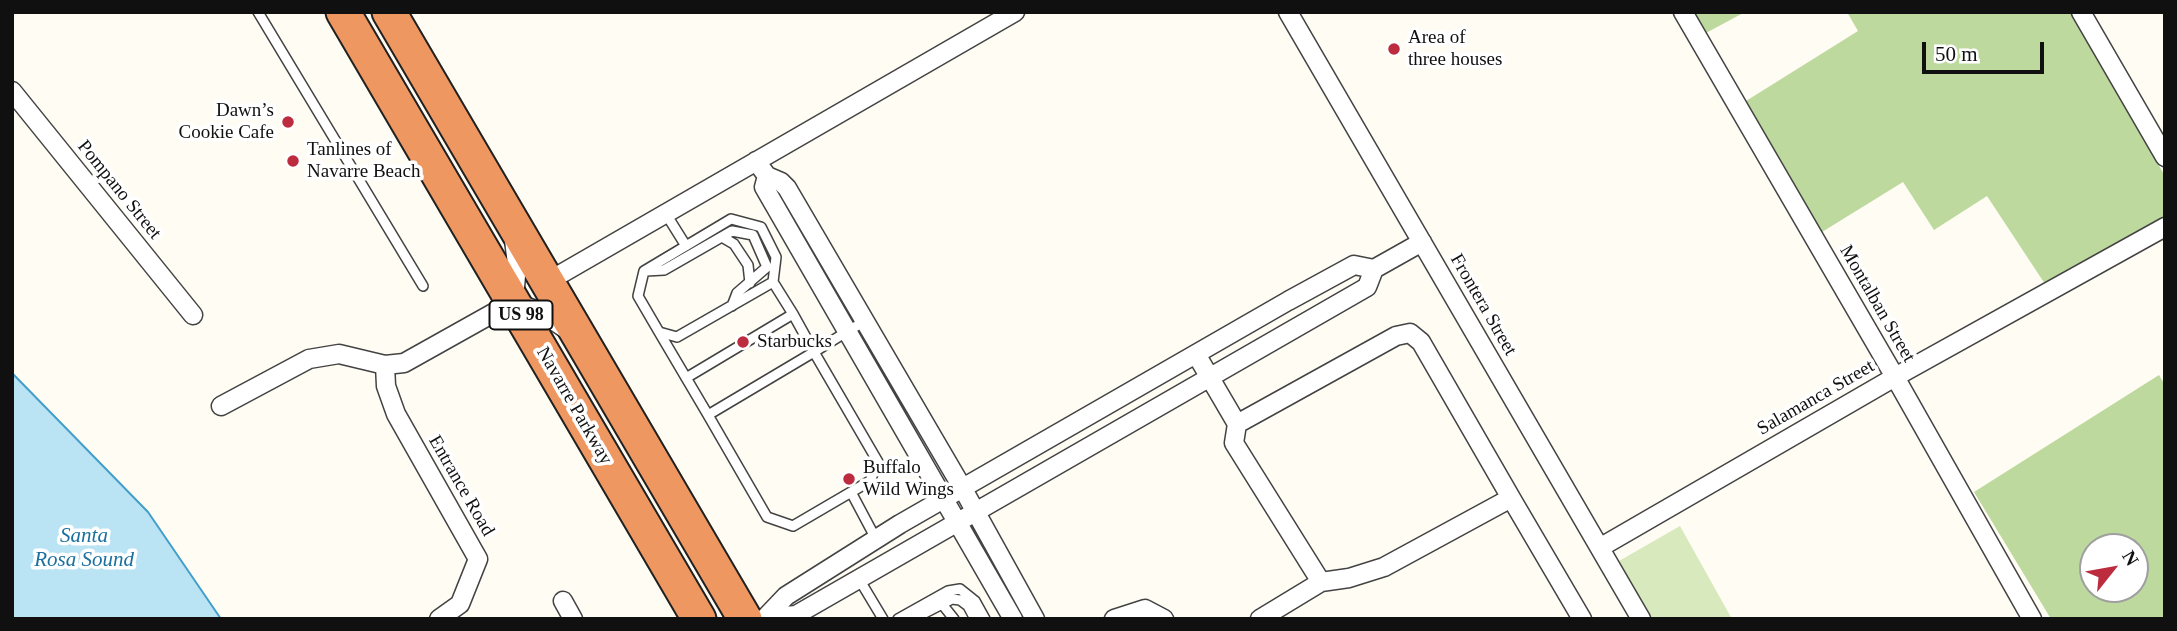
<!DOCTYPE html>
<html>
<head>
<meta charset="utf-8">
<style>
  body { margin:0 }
  #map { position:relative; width:2177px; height:631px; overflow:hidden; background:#fffcf3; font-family:"Times New Roman",serif }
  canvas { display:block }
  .frame { position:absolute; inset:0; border:14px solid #101010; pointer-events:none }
  .north { position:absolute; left:2079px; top:533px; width:70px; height:70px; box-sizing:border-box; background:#fff; border:2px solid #9f9f9f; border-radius:50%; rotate:59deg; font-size:19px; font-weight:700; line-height:28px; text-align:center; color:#101010 }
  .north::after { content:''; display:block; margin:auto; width:24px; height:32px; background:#bc2c3e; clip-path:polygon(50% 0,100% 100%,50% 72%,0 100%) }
  .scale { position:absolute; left:1922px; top:42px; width:122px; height:32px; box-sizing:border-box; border:4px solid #101010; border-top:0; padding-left:9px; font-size:21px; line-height:24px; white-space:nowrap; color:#101010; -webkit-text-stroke:5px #fff; paint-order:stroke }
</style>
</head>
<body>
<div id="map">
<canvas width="2177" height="631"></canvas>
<div class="frame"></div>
<div class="north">N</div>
<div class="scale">50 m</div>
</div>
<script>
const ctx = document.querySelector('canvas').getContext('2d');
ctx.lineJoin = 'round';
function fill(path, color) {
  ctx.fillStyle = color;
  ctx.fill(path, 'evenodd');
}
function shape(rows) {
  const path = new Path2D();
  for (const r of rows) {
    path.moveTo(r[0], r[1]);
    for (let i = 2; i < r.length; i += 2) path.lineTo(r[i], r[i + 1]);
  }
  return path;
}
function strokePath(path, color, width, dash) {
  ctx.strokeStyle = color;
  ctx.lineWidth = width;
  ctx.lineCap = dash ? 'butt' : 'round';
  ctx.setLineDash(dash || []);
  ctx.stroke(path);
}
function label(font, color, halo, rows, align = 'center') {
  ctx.font = font + ' "Times New Roman",serif';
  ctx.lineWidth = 7;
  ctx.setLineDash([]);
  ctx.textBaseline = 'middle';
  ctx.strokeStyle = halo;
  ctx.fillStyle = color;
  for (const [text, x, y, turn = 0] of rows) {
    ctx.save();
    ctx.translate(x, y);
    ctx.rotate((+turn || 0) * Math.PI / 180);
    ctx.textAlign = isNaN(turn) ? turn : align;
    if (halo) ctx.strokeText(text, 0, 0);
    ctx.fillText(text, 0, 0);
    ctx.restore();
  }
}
fill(shape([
  [1680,526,1732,619,1652,619,1619,561]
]), '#d7e9bd');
fill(shape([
  [1694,12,1745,12,1706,33],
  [1847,12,2070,12,2165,176,2165,218,2045,284,1987,196,1934,230,1903,182,1822,232,1746,101,1858,31],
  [2159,375,2165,385,2165,619,2051,619,1974,492],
  [2093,547,2135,547,2135,589,2093,589]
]), '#bdd99d');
const water = shape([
  [12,373,148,512,221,619,12,619,12,373]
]);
fill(water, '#bae3f4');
strokePath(water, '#439ec9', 2);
const lane = shape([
  [258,12,423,286],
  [666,214,686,246],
  [722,237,734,244,748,265,750,283],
  [646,271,664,270,732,231,753,235,767,267,737,293,732,306],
  [773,282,677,337,659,332,638,296,644,271,731,219,761,227,776,257,773,282,793,314,814,352,878,462,870,481,793,526,767,517,708,415,814,352,848,331,865,321],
  [659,332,708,415],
  [686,378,793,314],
  [851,492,876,539],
  [859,579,883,619],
  [942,604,954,619],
  [898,619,948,591,960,589,975,601,985,619],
  [913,619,952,599,960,600,968,606,975,619]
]);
const street = shape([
  [1288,12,1641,619],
  [1683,12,1895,377,2032,619],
  [2081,12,2165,157],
  [12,91,193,315],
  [756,161,767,176,781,182,787,188,963,489,1035,619],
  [767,176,764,187,1013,619],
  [547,282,1015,12],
  [514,299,517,264,514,240],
  [1196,354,1237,424,1396,336,1410,333,1421,342,1511,498,1384,567,1349,578,1321,582,1260,619],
  [385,365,386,386,396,414,478,559,460,604,439,619],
  [221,406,309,359,339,354,385,365,404,363,513,302,541,312,566,329],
  [1237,424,1234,443,1321,582],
  [1511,498,1582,619],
  [1601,547,1895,377,2165,227],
  [563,601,573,619],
  [765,618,796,615,958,522,1367,287,1374,269,1422,242],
  [764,619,786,596,900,524,1288,301,1354,265,1374,269],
  [1114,619,1145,609,1164,619]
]);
const highway = shape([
  [343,12,699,619],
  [389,12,745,619]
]);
strokePath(lane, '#434343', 12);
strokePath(street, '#434343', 21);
strokePath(highway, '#212121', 37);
strokePath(lane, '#fff', 9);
strokePath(street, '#fff', 18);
strokePath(highway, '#ef9761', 33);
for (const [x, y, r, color] of [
  [1394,49,7,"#bc2c3e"],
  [288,122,7,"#bc2c3e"],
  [293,161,7,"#bc2c3e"],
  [743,342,7,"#bc2c3e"],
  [849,479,7,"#bc2c3e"]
]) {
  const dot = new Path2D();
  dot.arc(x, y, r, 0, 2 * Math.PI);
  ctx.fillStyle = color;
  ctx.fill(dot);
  strokePath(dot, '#fff', 2.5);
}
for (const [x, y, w] of [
  [521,315,63]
]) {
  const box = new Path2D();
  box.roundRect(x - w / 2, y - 14.5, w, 29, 5);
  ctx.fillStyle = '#fff';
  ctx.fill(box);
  strokePath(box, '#101010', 2);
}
label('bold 18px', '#101010', null, [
  ["US 98",521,315]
]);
label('19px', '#101010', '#fff', [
  ["Area of",1408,38],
  ["three houses",1408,60],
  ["Dawn’s",274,111,"right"],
  ["Cookie Cafe",274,133,"right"],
  ["Tanlines of",307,150],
  ["Navarre Beach",307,172],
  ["Starbucks",757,342],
  ["Buffalo",863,468],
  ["Wild Wings",863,490]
], 'left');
label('19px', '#101010', '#fff', [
  ["Pompano Street",119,190,51],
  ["Montalban Street",1877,304,60],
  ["Frontera Street",1483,305,60],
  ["Salamanca Street",1816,398,-30],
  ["Navarre Parkway",574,406,60],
  ["Entrance Road",461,486,60]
]);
label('italic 21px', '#1c709f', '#fff', [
  ["Santa",84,536],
  ["Rosa Sound",84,560]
]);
</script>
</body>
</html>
